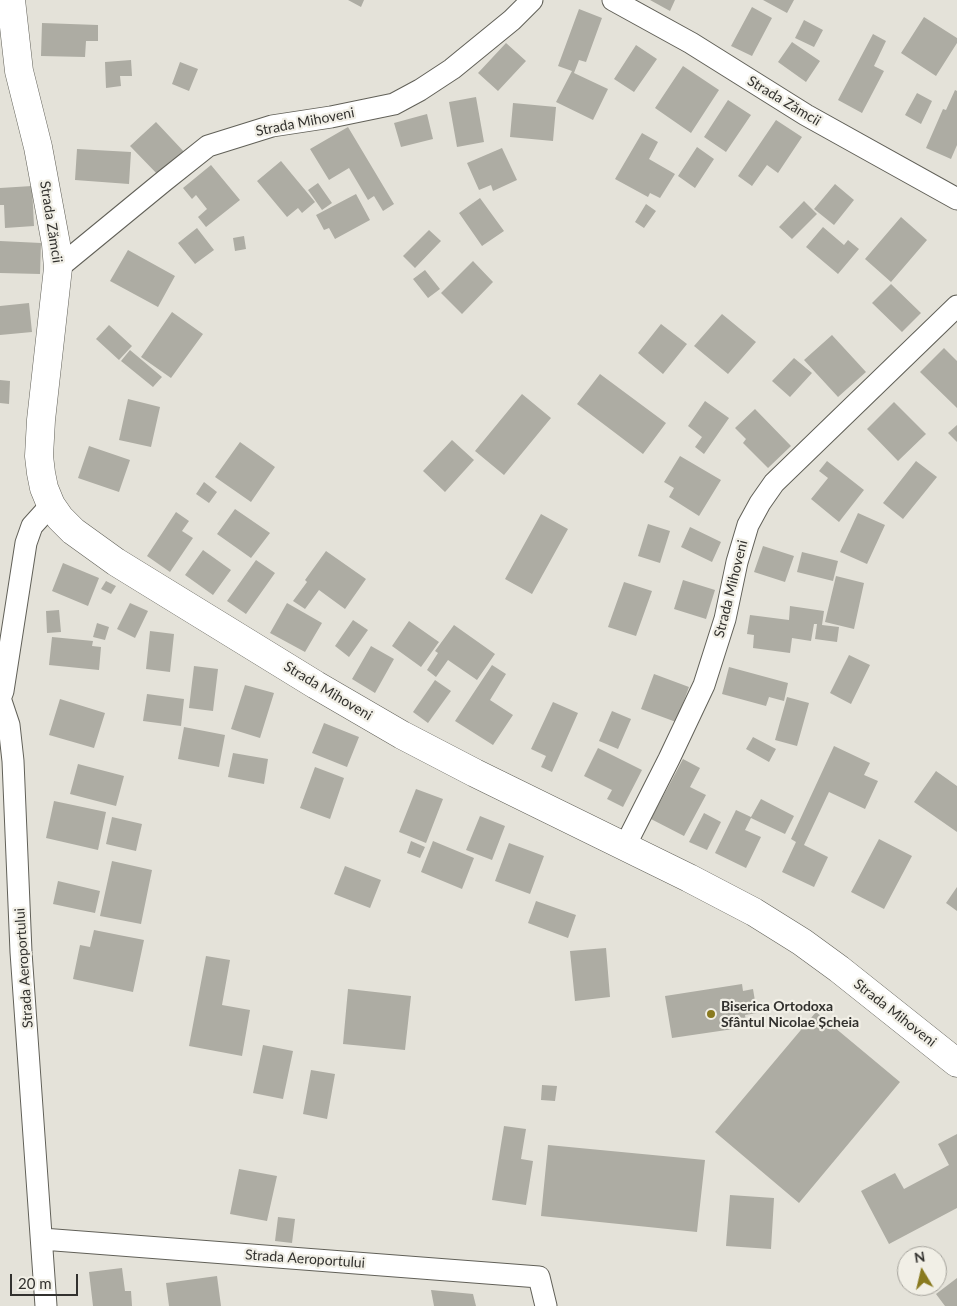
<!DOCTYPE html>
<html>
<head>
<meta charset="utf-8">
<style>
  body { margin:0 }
  #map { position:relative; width:957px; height:1306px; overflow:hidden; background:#e4e2d9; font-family:Lato,sans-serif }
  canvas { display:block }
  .north { position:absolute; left:897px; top:1246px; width:50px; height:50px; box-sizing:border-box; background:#f1efe6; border:1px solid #a5a39c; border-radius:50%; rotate:351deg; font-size:14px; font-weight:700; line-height:20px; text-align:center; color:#32312e }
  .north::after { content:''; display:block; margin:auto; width:18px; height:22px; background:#897a1f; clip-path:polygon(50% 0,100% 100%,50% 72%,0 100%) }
  .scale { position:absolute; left:10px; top:1274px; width:68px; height:22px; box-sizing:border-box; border:2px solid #32312e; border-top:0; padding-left:6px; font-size:15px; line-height:18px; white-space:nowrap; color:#32312e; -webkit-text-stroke:4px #f1efe6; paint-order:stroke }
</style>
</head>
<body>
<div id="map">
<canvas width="957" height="1306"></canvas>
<div class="north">N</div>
<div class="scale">20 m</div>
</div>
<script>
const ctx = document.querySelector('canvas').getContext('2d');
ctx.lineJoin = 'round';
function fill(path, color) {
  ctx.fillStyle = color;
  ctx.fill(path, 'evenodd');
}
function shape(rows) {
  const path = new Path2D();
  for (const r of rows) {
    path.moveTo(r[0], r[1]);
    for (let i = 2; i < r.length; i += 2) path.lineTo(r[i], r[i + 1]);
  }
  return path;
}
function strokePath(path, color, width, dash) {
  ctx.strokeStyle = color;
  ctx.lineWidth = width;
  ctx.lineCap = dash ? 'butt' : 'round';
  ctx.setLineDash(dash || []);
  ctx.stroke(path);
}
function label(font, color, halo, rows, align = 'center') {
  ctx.font = font + ' Lato,sans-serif';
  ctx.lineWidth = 4.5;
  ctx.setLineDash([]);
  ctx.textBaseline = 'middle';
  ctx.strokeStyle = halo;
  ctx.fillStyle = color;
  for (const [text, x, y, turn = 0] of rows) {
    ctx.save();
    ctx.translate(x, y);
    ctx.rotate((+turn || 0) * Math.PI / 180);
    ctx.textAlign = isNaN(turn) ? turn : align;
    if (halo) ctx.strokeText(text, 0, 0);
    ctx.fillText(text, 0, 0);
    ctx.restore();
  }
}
fill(shape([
  [348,0,364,0,361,7],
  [650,0,675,0,670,11],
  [763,0,794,0,787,13],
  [752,7,772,18,752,56,731,46],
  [579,9,602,18,586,62,579,60,574,73,608,89,593,120,556,102,572,71,558,66],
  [924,17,957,38,957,43,936,76,901,53],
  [804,20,823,30,814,47,795,38],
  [42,23,98,25,98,41,86,41,85,57,41,56],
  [873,34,886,41,874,66,884,71,862,113,838,100],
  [792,42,820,61,806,82,778,62],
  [506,43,526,61,498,91,478,73],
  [636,45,657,59,634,92,614,79],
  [131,60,132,76,120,76,121,86,106,88,105,62],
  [180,62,198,69,189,91,172,84],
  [683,66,719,90,691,133,655,108],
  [955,90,957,91,957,145,951,159,926,148,943,109,946,110],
  [917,93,932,101,921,124,905,115],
  [476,97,484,142,457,147,449,102],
  [728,100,751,115,726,152,704,137],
  [513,103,556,107,553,141,510,137],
  [427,114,433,139,401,147,394,123],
  [776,120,802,137,778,173,767,165,752,186,738,176],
  [156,122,187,155,162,179,130,146],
  [348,127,394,204,383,211,374,196,368,200,349,168,329,180,310,149],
  [642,133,658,142,649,159,675,174,660,198,650,193,648,197,615,179],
  [697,147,714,159,695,188,678,176],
  [502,148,517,180,493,191,491,185,479,190,467,163],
  [77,149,131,152,129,184,75,180],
  [281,161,315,202,302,213,298,208,287,217,257,181],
  [211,165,240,200,206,227,198,217,207,209,196,195,192,199,183,188],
  [318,183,332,203,322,210,308,190],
  [835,184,854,200,834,225,814,209],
  [32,186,34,226,5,228,4,205,0,205,0,188],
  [356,194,370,220,335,239,329,228,324,230,316,215],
  [480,198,504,231,482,246,459,213],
  [804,201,817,214,792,239,779,227],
  [646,204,656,211,644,228,635,222],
  [901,217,927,240,891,282,865,259],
  [823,227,844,245,848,240,859,249,838,274,806,247],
  [197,228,214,250,195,264,178,243],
  [429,230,441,241,415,268,403,256],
  [244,236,246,249,235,251,233,238],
  [0,241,41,243,40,274,0,273],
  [128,250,175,276,158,307,110,281],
  [473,261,493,282,462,314,441,293],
  [425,270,440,289,428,298,413,279],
  [891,284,921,313,902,332,872,303],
  [29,303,32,332,0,335,0,306],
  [172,312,203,334,171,378,141,357],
  [722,314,756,342,728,374,694,346],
  [661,324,687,344,663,374,638,353],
  [109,325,132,346,119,360,96,339],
  [832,335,866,372,838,397,804,360],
  [944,348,957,361,957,408,920,372],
  [130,350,162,377,153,387,121,361],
  [794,358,812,373,790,397,772,381],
  [600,374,666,423,643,454,577,404],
  [0,380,10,381,9,404,0,403],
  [522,394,551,418,504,475,475,451],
  [128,399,160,407,151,447,119,440],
  [705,401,729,418,704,454,695,447,702,437,688,426],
  [894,402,926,434,898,461,867,429],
  [755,409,791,446,768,468,743,443,746,439,735,428],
  [957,425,957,442,948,433],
  [452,440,474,460,445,492,423,471],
  [240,442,275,467,251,502,215,477],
  [89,446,130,460,119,492,78,478],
  [680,456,721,480,699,516,669,497,674,488,664,482],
  [827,461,864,490,839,522,811,499,828,478,819,471],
  [916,461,937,477,903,519,883,503],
  [204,482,217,492,209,503,196,494],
  [235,509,270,533,251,558,217,534],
  [176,512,189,521,182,531,193,538,170,572,147,556],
  [858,513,885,525,867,564,840,552],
  [541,514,568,529,532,594,505,579],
  [648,524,670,531,660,563,638,556],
  [690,527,721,542,712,562,681,547],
  [763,546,794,556,785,582,754,572],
  [203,550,231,570,213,595,185,575],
  [326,551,366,579,345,609,319,590,305,609,293,601,307,582,305,580],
  [802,552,838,561,833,581,797,572],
  [256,560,275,573,246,614,227,601],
  [63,563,99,578,88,606,52,591],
  [836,576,864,583,854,629,825,622],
  [683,580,715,590,706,619,674,609],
  [106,581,116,586,111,594,101,589],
  [624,582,652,591,636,636,608,627],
  [130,603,148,611,135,638,117,629],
  [287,603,322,623,305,652,270,633],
  [790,606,824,611,822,625,839,627,837,642,815,639,817,624,814,624,811,641,792,638,790,653,753,648,754,635,747,634,750,615,789,620],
  [59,610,61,632,47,633,46,611],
  [353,620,368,630,349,657,335,646],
  [409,621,439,642,421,667,392,646],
  [97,623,109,627,105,640,93,637],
  [454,625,495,654,477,680,448,660,436,677,427,670,438,653,435,651],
  [150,631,174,634,170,672,146,669],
  [52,637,93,641,92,646,101,647,99,670,49,665],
  [371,646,394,659,375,693,352,679],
  [849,655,870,665,851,704,830,693],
  [492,665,506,674,490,700,513,715,493,745,455,721],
  [194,666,218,669,213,711,189,708],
  [729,667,788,683,784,701,769,697,766,706,722,694],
  [654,674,689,687,676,722,641,709],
  [435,680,451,691,428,723,413,712],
  [245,685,274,693,260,738,231,729],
  [147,694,184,699,181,726,143,721],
  [787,697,809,703,797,746,775,740],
  [60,699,105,713,94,748,49,735],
  [553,702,578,713,552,772,541,767,546,756,531,749],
  [612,711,631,719,618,749,599,741],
  [324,723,359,737,347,767,312,753],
  [184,727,225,735,219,767,178,759],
  [753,737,776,749,769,762,746,749],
  [834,746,870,763,864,775,878,781,865,809,829,792,804,845,828,857,814,887,782,872,796,842,791,839],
  [598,748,642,770,623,807,607,799,612,790,584,776],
  [233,753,268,759,264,784,228,777],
  [683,759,700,768,690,787,706,795,684,836,651,819],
  [78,764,124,776,116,806,70,794],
  [315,767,344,778,330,819,300,808],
  [936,771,957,786,957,832,914,802],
  [416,789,443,799,426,843,399,832],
  [761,799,794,816,785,834,751,818,745,830,761,837,746,868,715,853,736,810,751,817],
  [54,801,106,812,98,850,46,838],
  [704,813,721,822,707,850,689,842],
  [480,816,505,826,492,860,466,850],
  [112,817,142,824,136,851,106,844],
  [879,839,912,856,884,909,851,892],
  [411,841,425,847,420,858,407,853],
  [433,841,474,858,462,889,421,872],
  [509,843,544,856,530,894,495,881],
  [112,861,152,870,141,924,100,916],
  [345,866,381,880,370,908,334,894],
  [58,881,100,891,95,913,53,904],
  [957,887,957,911,946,903],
  [536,901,576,915,568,938,528,923],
  [94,930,144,940,133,992,73,979,80,945,90,947],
  [606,948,610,997,575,1001,570,951],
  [206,956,230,960,222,1005,250,1010,242,1056,189,1046],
  [742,984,743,991,753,989,757,1013,745,1015,747,1027,672,1038,665,996],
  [348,989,411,996,405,1050,343,1044],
  [816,1012,900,1082,799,1203,715,1132],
  [263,1045,293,1051,283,1099,253,1093],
  [311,1070,335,1074,327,1119,303,1114],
  [542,1085,557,1086,555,1101,541,1100],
  [504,1126,526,1129,521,1159,533,1161,526,1205,492,1200],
  [957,1134,957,1208,889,1244,861,1191,895,1173,904,1189,949,1165,938,1144],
  [548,1145,705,1160,697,1232,541,1216],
  [239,1169,277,1176,267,1221,230,1214],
  [730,1195,774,1198,771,1249,726,1246],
  [278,1217,295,1219,292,1243,275,1241],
  [122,1268,125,1291,131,1291,132,1306,93,1306,89,1272],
  [217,1276,221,1306,169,1306,166,1283],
  [957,1278,957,1306,945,1306,936,1294],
  [431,1290,473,1294,476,1306,434,1306]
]), '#adaca3');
const street = shape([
  [613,0,691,43,806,115,957,199],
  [58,268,164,181,208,146,272,126,331,117,394,104,420,90,452,69,512,20,532,0],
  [0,698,9,725,13,761,21,952,46,1306],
  [0,699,3,691,26,543,32,526,51,505],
  [625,846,669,759,704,685,725,619,737,562,748,525,760,503,774,483,957,306],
  [42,1239,539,1277,546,1306]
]);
const secondary = shape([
  [11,0,19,71,38,147,56,244,58,268,41,420,39,456,41,473,44,488,51,505,60,518,73,531,116,562,316,685,402,735,475,773,689,878,754,912,802,942,839,969,957,1063]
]);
strokePath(street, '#616058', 23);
strokePath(secondary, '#616058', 29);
strokePath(street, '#fff', 21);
strokePath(secondary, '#fff', 28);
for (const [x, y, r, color] of [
  [711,1014,5,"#897a1f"]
]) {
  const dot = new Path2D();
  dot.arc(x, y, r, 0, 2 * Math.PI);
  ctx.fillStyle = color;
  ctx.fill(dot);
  strokePath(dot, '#f1efe6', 2);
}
label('14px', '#32312e', '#f1efe6', [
  ["Strada Zămcii",784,101,31],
  ["Strada Mihoveni",305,122,-11],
  ["Strada Zămcii",51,222,81],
  ["Strada Mihoveni",731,589,-76],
  ["Strada Mihoveni",328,691,31],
  ["Strada Aeroportului",24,968,-94],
  ["Strada Mihoveni",895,1013,38],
  ["Strada Aeroportului",305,1259,4]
]);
label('bold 14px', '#32312e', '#f1efe6', [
  ["Biserica Ortodoxa",721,1006],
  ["Sfântul Nicolae Șcheia",721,1022]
], 'left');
</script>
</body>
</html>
